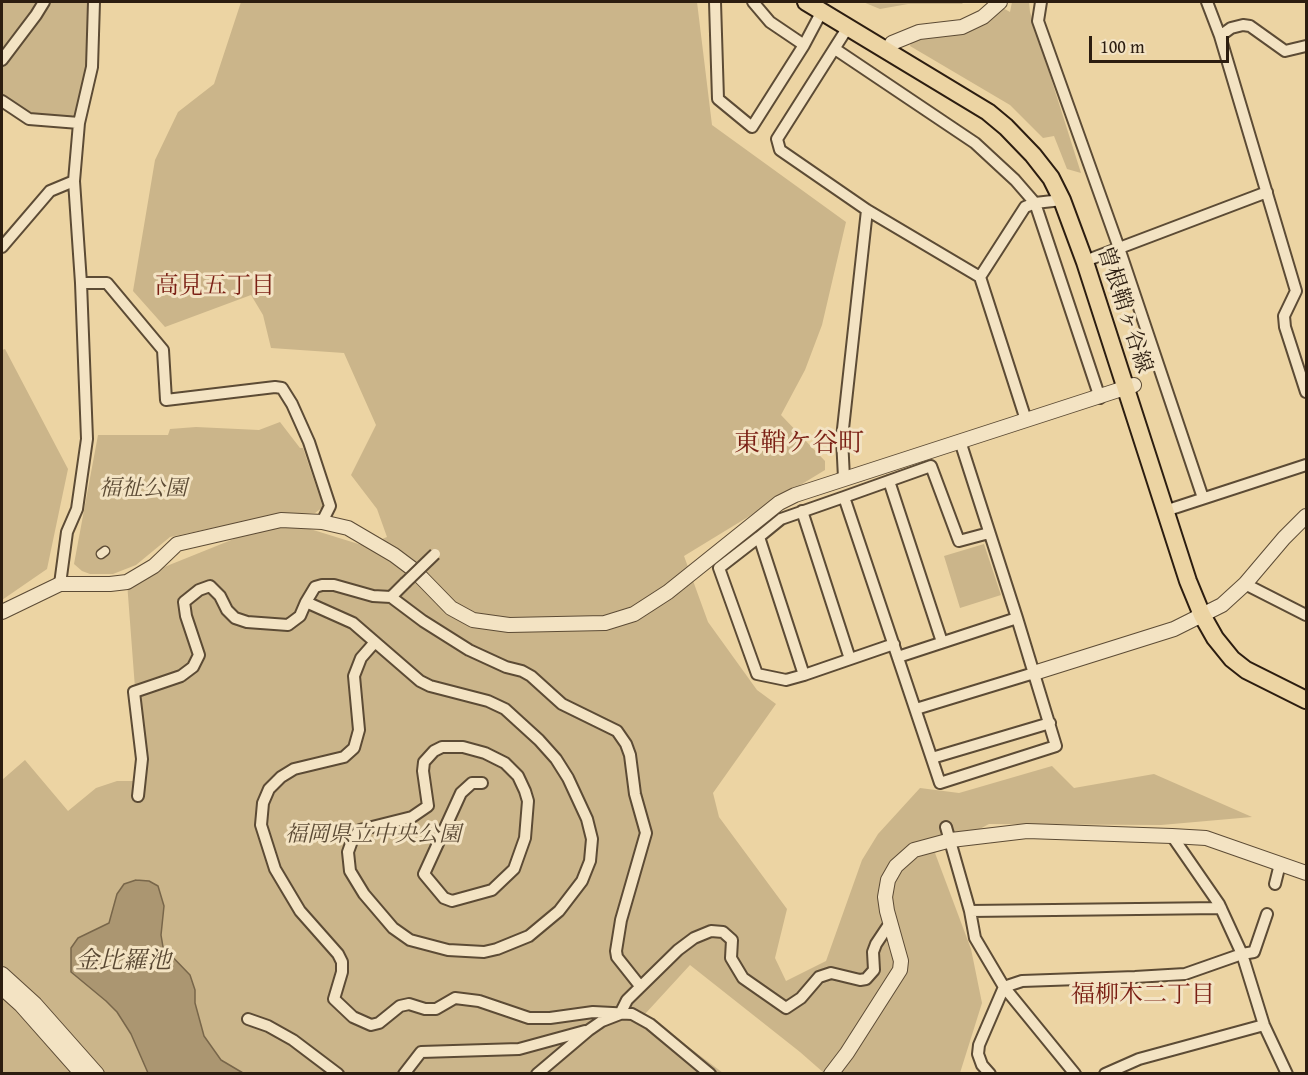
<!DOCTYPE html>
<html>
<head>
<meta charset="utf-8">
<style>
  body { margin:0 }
  #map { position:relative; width:1308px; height:1075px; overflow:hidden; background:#ecd4a3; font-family:"Gentium Book Plus",serif }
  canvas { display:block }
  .frame { position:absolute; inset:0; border:3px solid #2c1d10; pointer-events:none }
  .scale { position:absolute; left:1089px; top:36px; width:140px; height:27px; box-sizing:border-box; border:3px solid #2c1d10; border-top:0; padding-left:8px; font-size:18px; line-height:21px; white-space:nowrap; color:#2c1d10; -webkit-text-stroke:4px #f3e3c3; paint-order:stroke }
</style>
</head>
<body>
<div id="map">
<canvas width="1308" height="1075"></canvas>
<div class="frame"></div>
<div class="scale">100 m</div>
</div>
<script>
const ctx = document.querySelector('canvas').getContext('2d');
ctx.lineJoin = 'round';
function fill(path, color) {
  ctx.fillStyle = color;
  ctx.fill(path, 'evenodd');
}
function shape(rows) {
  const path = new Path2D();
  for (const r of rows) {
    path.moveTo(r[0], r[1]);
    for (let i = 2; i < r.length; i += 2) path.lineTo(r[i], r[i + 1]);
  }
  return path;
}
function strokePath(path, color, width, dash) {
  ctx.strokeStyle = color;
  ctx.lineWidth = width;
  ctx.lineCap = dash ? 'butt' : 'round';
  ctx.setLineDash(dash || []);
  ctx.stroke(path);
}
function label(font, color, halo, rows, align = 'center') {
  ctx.font = font + ' "Gentium Book Plus","Noto Serif JP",serif';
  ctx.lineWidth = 6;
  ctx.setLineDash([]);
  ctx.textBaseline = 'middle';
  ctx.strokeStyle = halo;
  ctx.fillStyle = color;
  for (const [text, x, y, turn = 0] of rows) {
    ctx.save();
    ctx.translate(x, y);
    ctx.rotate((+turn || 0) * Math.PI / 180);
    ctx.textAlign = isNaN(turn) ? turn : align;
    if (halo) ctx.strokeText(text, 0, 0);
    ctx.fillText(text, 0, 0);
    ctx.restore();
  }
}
fill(shape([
  [2,2,90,2,88,57,79,107,75,114,70,117,28,115,2,96],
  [241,2,697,2,712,125,846,222,822,325,805,370,781,415,825,461,825,470,684,556,708,622,757,690,776,704,713,793,719,817,787,909,775,958,786,981,826,961,862,860,878,834,920,788,959,793,1052,766,1074,788,1154,774,1252,817,1161,825,989,824,935,853,971,949,982,1003,960,1073,824,1073,800,1052,690,965,645,1014,723,1073,2,1074,2,780,25,760,68,811,96,788,117,781,142,781,127,582,281,520,365,546,387,537,377,509,351,475,376,425,344,353,271,348,263,315,251,295,165,327,133,291,155,160,178,112,214,84],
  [863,2,964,2,962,4,908,4,880,9],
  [1012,2,1029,2,1030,12,1081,173,1067,169,1054,136,1043,138,1010,105,910,46,912,39,1001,7,1010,12],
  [5,349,68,469,47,569,2,600,2,350],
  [280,422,300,448,303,448,323,507,315,513,283,513,170,537,136,565,113,574,90,574,82,571,74,564,98,435,168,435,170,429,196,427,259,430],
  [984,544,1001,595,960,608,944,556]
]), '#cbb58a');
const water = shape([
  [136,880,149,881,158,886,164,906,161,935,163,947,190,975,195,990,195,1003,204,1036,221,1060,243,1073,148,1073,131,1034,117,1012,106,1001,71,972,71,948,78,938,109,923,117,894,124,884,136,880]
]);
fill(water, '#ab9671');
strokePath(water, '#78664a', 1.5);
const pedestrian = shape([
  [101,554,105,551]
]);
const minor = shape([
  [715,2,718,99,752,127,804,45,770,22,753,2],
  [1041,2,1038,21,1119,248,1203,498],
  [1207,2,1220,36,1296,291,1284,316,1285,327,1306,392],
  [848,27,777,139,780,150,867,210,980,277,1026,420],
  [1220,36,1231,28,1243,25,1250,26,1285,51,1306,46],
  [804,45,822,11],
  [835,49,975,143,1015,180,1035,203,1100,398],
  [2,60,36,15,44,2],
  [2,101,29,119,79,123],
  [2,247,50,191,74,181],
  [1093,258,1267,192],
  [980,277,1025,207,1035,203,1062,200],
  [81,283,107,283,163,350,166,400,275,387,282,388,292,404,309,442,330,506,322,522],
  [960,441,1017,618,1056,746,940,783,844,497,931,466,959,541,989,533],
  [844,478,842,438,867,210],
  [889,481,942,642],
  [844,497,781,519,759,537,804,675,894,644],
  [802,511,850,659],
  [1165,511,1306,465],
  [759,537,719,568,757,674,786,680,804,675],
  [60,584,67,532,77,509,87,439,81,283,74,181,79,123,92,67,94,2],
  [1245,584,1306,615],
  [391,597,405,583],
  [306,602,353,623,420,681,430,686,488,701,505,709,539,740,556,759,568,778,587,819,592,839,590,861,582,881,559,911,529,936,497,949,484,952,448,950,410,940,393,928,364,894,350,871,348,852,353,838,360,830,412,817,428,806,423,771,424,762,434,751,442,747,463,747,485,753,505,763,518,776,525,791,528,801,525,838,514,869,492,890,452,901,444,898,424,874,461,793,472,783,482,783],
  [375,642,361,658,354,676,359,730,354,748,344,757,294,769,281,777,269,789,263,803,261,825,275,869,300,911,338,954,342,962,342,972,334,999,353,1017,371,1025,379,1023,400,1006,409,1004,425,1009,436,1009,455,998,479,1001,529,1018,550,1018,593,1012,632,1014,650,1024,710,1074],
  [898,657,1017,618],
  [916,709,1034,673],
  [932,758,1050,723],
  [138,796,142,759,134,692,181,676,193,667,199,655,186,616,184,602,199,590,210,586,220,596,227,610,235,618,247,622,288,625,300,616,306,602,315,587,322,585,334,585,373,596,391,597,423,621,469,650,506,667,522,671,531,676,562,704,617,731,626,744,630,755,635,794,646,833,621,920,616,951,617,957,640,986],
  [946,827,970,911,975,938,1004,987,1075,1074],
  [1172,836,1219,904,1242,954,1264,1025,1287,1074],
  [1275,884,1280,864],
  [970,911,1221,908],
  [248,1019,268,1026,293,1040,338,1074],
  [404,1074,421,1052,519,1049,585,1031],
  [537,1074,589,1030,602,1021,620,1014,627,1000,678,950,694,938,711,931,723,932,732,940,731,958,743,978,786,1008,801,998,819,977,831,973,860,980,866,979,874,970,873,952,876,944,890,923],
  [990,1074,982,1065,978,1054,979,1045,1004,987,1022,981,1135,977,1185,974,1242,954,1254,952,1267,914],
  [1105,1074,1139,1059,1264,1025]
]);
const tertiary = shape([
  [892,43,919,32,962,27,983,17,1000,2],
  [2,612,60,584,110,584,127,582,154,566,177,544,281,520,322,522,348,528,394,555,414,570,451,608,473,620,509,625,605,623,634,614,668,592,779,503,795,495,1134,385],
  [1034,673,1174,629,1222,605,1245,584,1284,538,1306,516],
  [2,974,35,1004,97,1074],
  [2,988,21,1005,82,1074],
  [831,1074,847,1053,900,970,901,961,887,911,885,897,888,880,896,866,914,850,951,840,1027,831,1172,836,1206,838,1306,873]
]);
const primary = shape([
  [806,2,988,112,1006,127,1033,155,1051,178,1062,200,1085,262,1188,581,1202,615,1215,638,1232,659,1246,670,1306,700]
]);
strokePath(pedestrian, '#5c4b35', 11);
strokePath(minor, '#5c4b35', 14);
strokePath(tertiary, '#5c4b35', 16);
strokePath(primary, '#2c1d10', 20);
strokePath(pedestrian, '#f3e3c3', 8);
strokePath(minor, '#f3e3c3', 10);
strokePath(tertiary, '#f3e3c3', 14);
strokePath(primary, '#ecd4a3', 16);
const minorBridge = shape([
  [405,583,435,554]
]);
strokePath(minorBridge, '#5c4b35', 14, []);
strokePath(minorBridge, '#f3e3c3', 10);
label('22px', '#2c1d10', '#f3e3c3', [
  ["曽根鞘ヶ谷線",1124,310,72]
]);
label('italic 22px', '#5c4b35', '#f3e3c3', [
  ["福祉公園",143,489],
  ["福岡県立中央公園",373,835]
]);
label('24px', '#7a1f14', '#f3e3c3', [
  ["高見五丁目",215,287],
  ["福柳木二丁目",1143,996]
]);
label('italic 24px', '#584732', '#f3e3c3', [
  ["金比羅池",123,962]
]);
label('26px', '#7a1f14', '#f3e3c3', [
  ["東鞘ケ谷町",799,444]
]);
</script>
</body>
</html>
